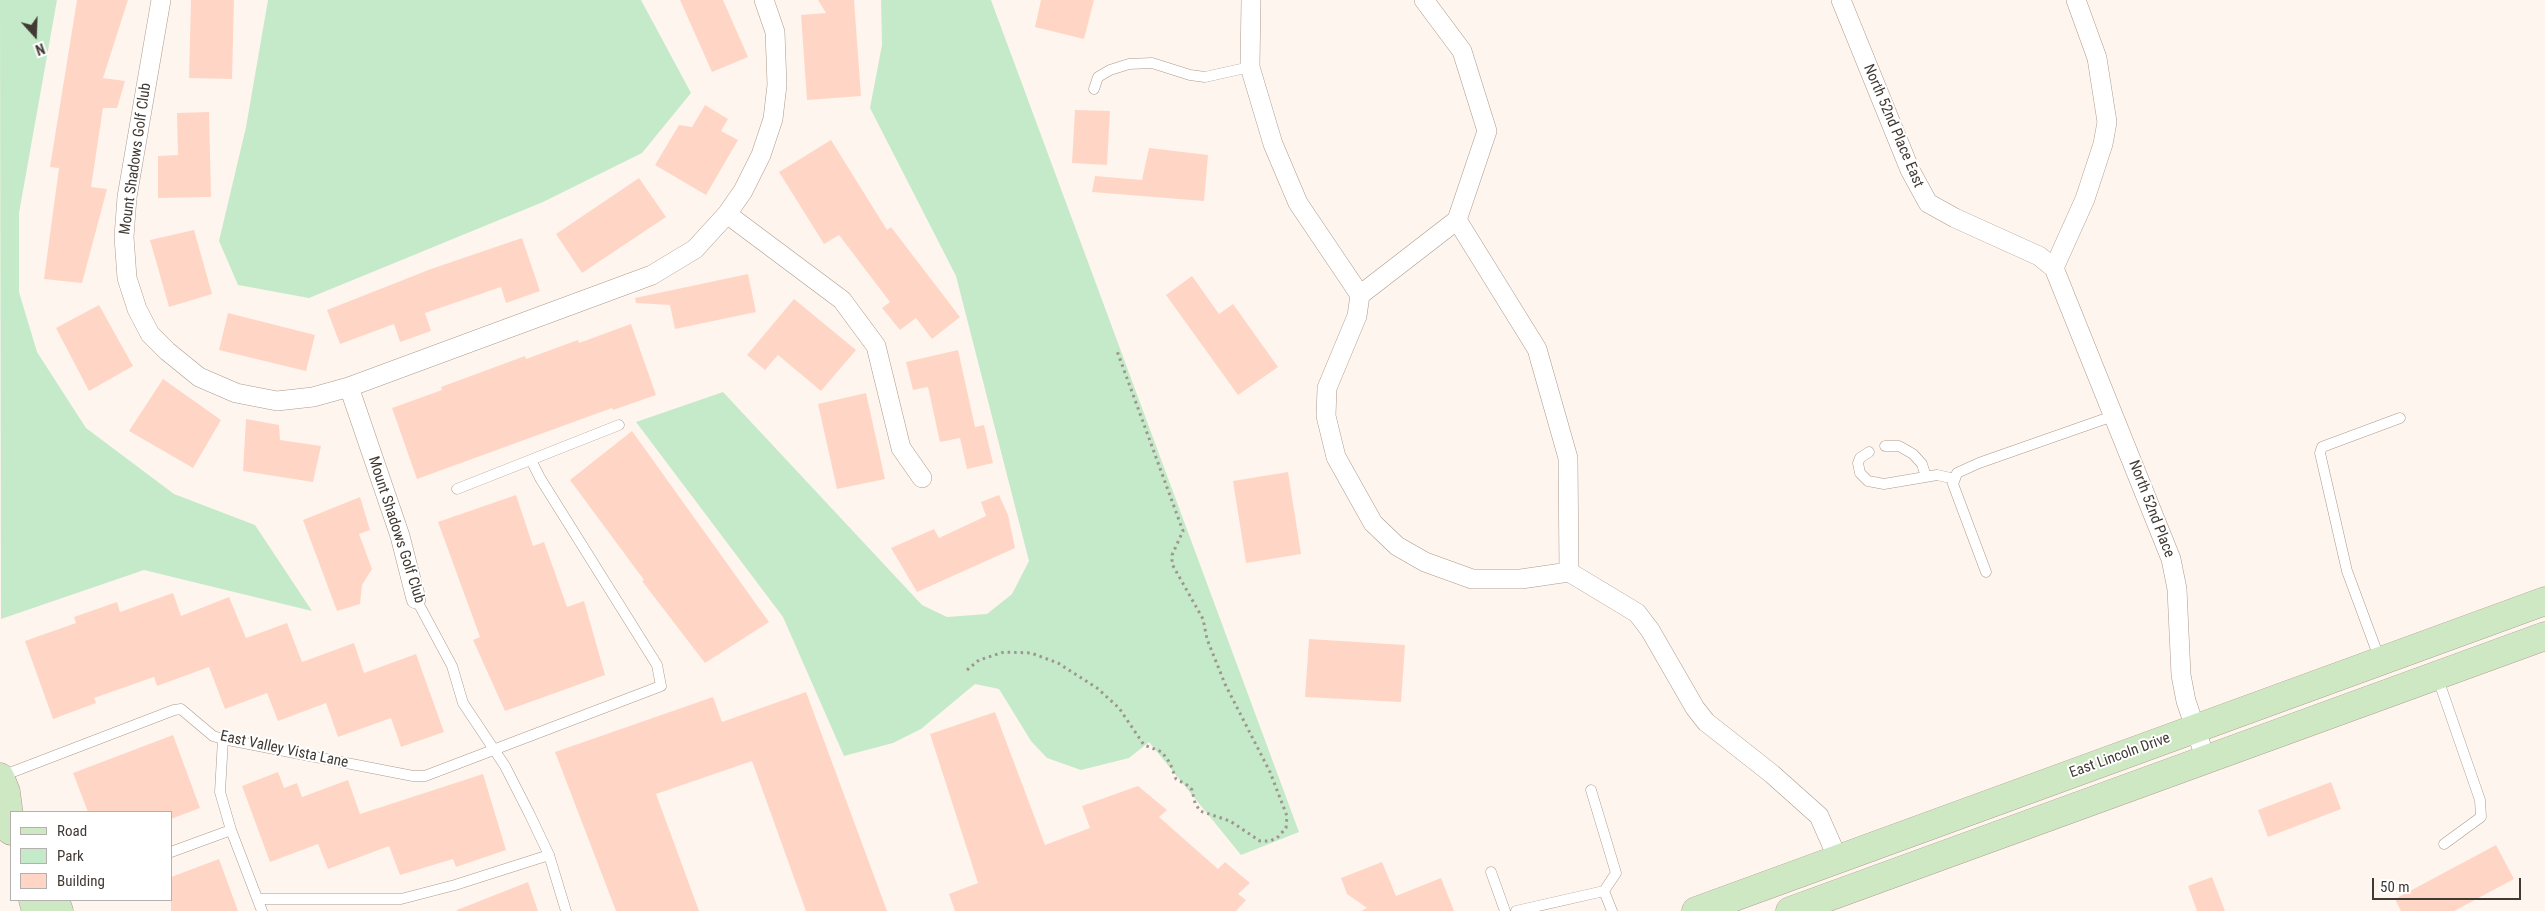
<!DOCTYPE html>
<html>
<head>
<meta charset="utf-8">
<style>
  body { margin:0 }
  #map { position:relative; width:2545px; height:911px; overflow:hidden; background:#fef5ef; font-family:"Roboto Condensed",sans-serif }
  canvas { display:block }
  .legend { position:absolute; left:10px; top:811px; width:162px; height:90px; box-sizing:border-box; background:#fff; border:1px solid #b3b0ad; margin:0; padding:6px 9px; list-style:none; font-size:15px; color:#413933 }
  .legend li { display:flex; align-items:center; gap:10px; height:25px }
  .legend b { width:25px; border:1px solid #b3b0ad }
  .north { position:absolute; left:10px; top:10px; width:50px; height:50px; -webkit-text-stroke:4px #fff; paint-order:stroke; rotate:160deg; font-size:14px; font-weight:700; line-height:20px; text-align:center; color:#413933 }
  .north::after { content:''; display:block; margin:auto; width:18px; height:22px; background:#413933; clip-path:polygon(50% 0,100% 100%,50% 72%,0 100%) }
  .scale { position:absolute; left:2372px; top:878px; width:149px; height:22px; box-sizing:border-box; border:2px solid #413933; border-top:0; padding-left:6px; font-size:15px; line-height:18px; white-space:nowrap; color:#413933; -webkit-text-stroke:4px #fff; paint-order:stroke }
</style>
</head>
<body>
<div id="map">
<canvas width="2545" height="911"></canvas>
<ul class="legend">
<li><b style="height:6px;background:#cfe8c4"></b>Road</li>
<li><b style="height:14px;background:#c5eac9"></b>Park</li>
<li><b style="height:14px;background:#ffd6c5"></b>Building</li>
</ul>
<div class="north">N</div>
<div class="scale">50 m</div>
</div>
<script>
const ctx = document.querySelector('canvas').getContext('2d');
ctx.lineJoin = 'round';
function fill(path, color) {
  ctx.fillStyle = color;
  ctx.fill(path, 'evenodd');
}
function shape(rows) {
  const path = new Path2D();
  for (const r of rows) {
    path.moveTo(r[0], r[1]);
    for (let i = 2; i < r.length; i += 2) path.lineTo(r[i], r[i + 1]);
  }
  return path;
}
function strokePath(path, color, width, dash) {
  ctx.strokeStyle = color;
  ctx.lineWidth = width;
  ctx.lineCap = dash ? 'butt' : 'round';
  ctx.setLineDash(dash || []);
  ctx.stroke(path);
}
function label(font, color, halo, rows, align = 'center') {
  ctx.font = font + ' "Roboto Condensed",sans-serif';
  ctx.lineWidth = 4;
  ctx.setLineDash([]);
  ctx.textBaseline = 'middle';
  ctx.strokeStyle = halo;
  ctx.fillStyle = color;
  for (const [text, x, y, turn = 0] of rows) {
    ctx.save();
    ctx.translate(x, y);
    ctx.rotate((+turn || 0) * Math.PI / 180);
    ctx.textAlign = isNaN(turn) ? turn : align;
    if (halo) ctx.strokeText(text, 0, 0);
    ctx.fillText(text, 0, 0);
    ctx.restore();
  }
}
fill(shape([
  [0,0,57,0,19,213,19,292,37,352,86,428,174,494,255,525,312,611,144,570,1,619],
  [268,0,641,0,691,93,642,153,543,202,309,298,238,285,219,241,246,127],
  [881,0,991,0,1299,832,1241,855,1149,742,1129,758,1081,770,1047,758,1031,741,999,689,975,684,921,729,893,743,844,756,783,617,636,422,723,392,922,605,947,617,987,614,1012,594,1029,561,956,276,870,108,882,45]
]), '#c5eac9');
fill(shape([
  [77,0,128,0,103,78,125,81,117,108,103,108,91,187,107,189,82,283,44,279,59,168,50,167],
  [191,0,234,0,232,79,189,78],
  [680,0,723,0,748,57,712,72],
  [818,0,854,0,861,96,807,100,801,15,826,13],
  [1041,0,1094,0,1084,39,1035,27],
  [705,105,728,119,721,131,738,140,706,195,655,165,679,125,692,127],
  [1075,110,1110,111,1107,165,1072,163],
  [209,112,211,197,158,198,158,156,178,155,177,113],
  [831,140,887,230,891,227,960,317,932,339,916,318,900,330,882,308,890,302,839,235,824,244,779,172],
  [1149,148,1208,155,1204,201,1092,192,1095,176,1142,180],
  [639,178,666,217,582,273,556,234],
  [194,230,212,294,169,307,150,240],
  [522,238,540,291,506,303,501,287,425,313,431,331,400,342,394,324,340,344,327,310,431,269],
  [748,274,756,312,675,329,670,305,636,303,635,298],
  [1192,276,1219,314,1233,304,1278,367,1238,395,1166,295],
  [794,299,856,350,821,391,778,355,765,370,747,355],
  [99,305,133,366,89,391,56,328],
  [228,313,315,335,306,371,219,350],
  [631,324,656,395,613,410,612,408,417,479,392,408,442,390,441,387,525,356,526,359,578,340,579,343],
  [958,350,975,427,984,425,993,463,967,469,960,438,940,442,928,387,913,390,906,362],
  [163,379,221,420,193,468,129,431],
  [866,393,885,479,837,489,818,404],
  [246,419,279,425,280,440,321,446,313,482,243,471],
  [632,431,769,622,705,663,642,581,644,580,570,480],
  [1288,472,1301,554,1246,563,1233,481],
  [516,495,533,546,544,542,567,607,584,601,605,675,505,711,473,640,480,637,438,522],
  [999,495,1008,515,1015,548,917,592,891,548,934,529,939,538,986,516,981,502],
  [360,497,370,530,359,534,372,569,362,585,360,604,337,611,303,520],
  [173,593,181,616,229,597,246,638,287,623,302,662,354,643,364,673,416,654,444,732,401,747,391,718,338,737,326,703,278,721,267,693,225,709,209,667,157,686,154,677,94,698,96,703,53,719,25,641,76,623,74,617,117,602,120,612],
  [1309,639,1405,645,1401,702,1305,697],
  [806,692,887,911,806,911,752,761,656,794,699,911,616,911,555,752,713,697,722,722],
  [995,712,1045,845,1090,828,1082,806,1138,786,1167,810,1159,817,1218,869,1225,862,1250,883,1238,894,1246,900,1236,911,955,911,949,894,978,883,930,734],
  [173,735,200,808,171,819,171,812,88,812,73,773],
  [278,772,284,788,297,783,302,797,348,780,360,814,483,774,506,850,456,867,453,859,400,875,389,846,328,869,318,844,270,862,242,786],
  [2331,782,2341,809,2268,837,2258,810],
  [2496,845,2514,879,2454,911,2401,911,2395,899],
  [219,859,238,911,171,911,171,877],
  [1382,862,1396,896,1441,878,1454,911,1361,911,1367,908,1347,894,1341,878],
  [2212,877,2225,911,2197,911,2188,886],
  [528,882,538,911,457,911,457,910]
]), '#ffd6c5');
const lane = shape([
  [1094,89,1098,77,1110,70,1129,64,1152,63,1190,75,1205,77,1250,67],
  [1885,446,1899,446,1913,454,1922,464,1926,477],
  [1869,452,1860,458,1858,463,1860,473,1868,481,1884,484,1937,475,1955,479],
  [457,489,619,425],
  [1986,572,1953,484,1957,473,1979,463,2113,416],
  [416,599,452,666,463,703,505,766,530,815,549,855,566,911],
  [2380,660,2347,571,2320,453,2322,447,2400,418],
  [2437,676,2480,800,2481,817,2444,844],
  [223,739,220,792,231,830,262,911],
  [2,776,174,710,181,709,213,736,223,739,413,776,425,776,661,686,657,665,540,478,531,460],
  [1591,790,1616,873,1604,891],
  [171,852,231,830],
  [1491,872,1505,911],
  [258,899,401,899,455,885,549,855],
  [1516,911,1604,891,1612,911]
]);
const street = shape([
  [161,0,127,197,124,237,127,278,137,309,150,334,167,351,199,377,236,393,277,401,313,397,349,387,652,275,695,249,727,214,743,191,761,155,773,119,777,85,775,32,764,0],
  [1251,0,1250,67,1273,144,1298,203,1360,295,1357,316,1327,388,1326,416,1336,457,1373,523,1397,546,1425,562,1472,579,1521,579,1569,572,1637,613,1650,630,1695,708,1706,722,1772,774,1819,816,1838,859],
  [1424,0,1462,51,1487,131,1457,220,1537,349,1568,458,1569,572],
  [1841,0,1910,170,1928,203,1955,218,2039,256,2054,268,2171,559,2177,589,2181,675,2186,701,2206,760],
  [727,214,842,300,876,346,901,448,922,478],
  [2054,268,2085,199,2103,144,2107,122,2097,58,2076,0],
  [1360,295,1457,220],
  [349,387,400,536,416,599]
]);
const secondary = shape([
  [0,777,6,792,11,831],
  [33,900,36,911],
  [55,900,59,911],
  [1696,911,2545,601],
  [1790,911,2545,636]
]);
strokePath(lane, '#ad9a8b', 11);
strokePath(street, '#ad9a8b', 20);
strokePath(secondary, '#ad9a8b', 29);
strokePath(shape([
  [967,670,979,660,1004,652,1031,653,1058,663,1097,688,1119,708,1144,745,1162,752,1170,763,1176,779,1189,786,1192,790,1195,803,1200,811,1230,821,1260,841,1270,841,1277,838,1286,828,1287,816,1270,772,1225,684,1207,639,1203,619,1172,564,1172,555,1183,531,1117,351]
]), '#9e958f', 3, [2.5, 4]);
strokePath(lane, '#fff', 10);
strokePath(street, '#fff', 19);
strokePath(secondary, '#cfe8c4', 28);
label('15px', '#413933', '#fff', [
  ["North 52nd Place East",1893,126,67],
  ["Mount Shadows Golf Club",136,159,-82],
  ["North 52nd Place",2151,509,69],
  ["Mount Shadows Golf Club",396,530,72],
  ["East Valley Vista Lane",284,750,12],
  ["East Lincoln Drive",2120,756,-20]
]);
</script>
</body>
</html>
